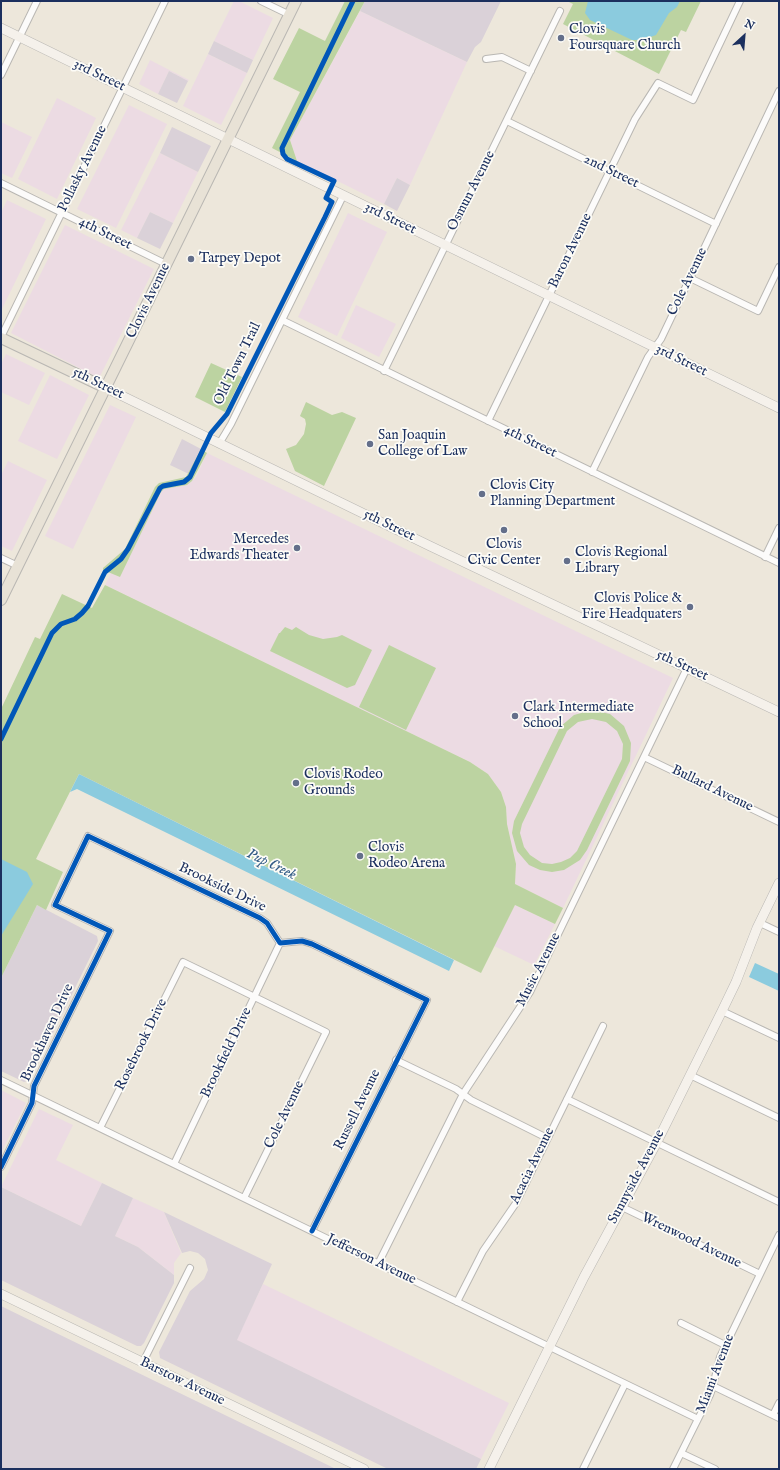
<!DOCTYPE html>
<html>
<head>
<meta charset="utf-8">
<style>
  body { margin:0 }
  #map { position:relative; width:780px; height:1470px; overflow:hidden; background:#ede7db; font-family:"IM FELL English",serif }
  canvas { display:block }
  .frame { position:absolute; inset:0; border:2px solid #1b2f5e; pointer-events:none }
  .north { position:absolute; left:724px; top:16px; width:40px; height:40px; -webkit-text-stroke:3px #fdfcf7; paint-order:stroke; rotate:26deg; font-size:11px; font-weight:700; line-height:16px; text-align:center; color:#1b2f5e }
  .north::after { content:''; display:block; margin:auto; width:14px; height:18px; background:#1b2f5e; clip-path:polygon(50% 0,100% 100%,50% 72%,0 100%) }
</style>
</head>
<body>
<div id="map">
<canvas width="780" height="1470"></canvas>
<div class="frame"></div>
<div class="north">N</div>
</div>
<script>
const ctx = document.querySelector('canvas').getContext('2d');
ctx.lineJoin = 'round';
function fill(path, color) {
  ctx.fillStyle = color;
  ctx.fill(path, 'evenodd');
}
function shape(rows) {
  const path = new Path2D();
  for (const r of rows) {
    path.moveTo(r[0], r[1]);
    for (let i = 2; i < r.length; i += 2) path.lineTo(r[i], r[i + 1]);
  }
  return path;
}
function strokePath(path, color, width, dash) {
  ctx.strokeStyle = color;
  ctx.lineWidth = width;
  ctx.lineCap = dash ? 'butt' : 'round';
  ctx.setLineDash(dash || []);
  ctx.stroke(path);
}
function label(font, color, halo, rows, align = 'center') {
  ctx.font = font + ' "IM FELL English",serif';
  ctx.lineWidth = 3.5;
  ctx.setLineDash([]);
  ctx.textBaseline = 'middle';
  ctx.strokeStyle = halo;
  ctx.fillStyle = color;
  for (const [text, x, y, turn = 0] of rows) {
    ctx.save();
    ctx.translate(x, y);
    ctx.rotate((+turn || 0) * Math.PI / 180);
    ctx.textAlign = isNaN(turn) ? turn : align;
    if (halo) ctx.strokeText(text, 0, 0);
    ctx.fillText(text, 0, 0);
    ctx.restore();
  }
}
fill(shape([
  [234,1,239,1,273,18,253,60,214,41],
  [360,11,467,62,410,185,397,178,384,204,297,161,290,140],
  [208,54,247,73,221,125,183,106],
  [150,60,189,80,188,81,169,71,158,94,139,84],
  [57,98,96,118,57,199,18,179],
  [129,105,167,124,116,228,77,209],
  [1,122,32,137,12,178,1,173],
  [160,153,198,172,173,223,150,212,137,238,121,230],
  [7,200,46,219,1,311,1,213],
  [348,213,387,232,337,336,298,317],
  [65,225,154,269,99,378,11,333],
  [356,305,396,324,379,357,341,338],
  [6,354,45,373,29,405,1,392,1,364],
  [50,375,89,395,57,459,18,441],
  [110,405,136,417,73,549,45,536],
  [207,453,673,678,563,908,515,884,516,864,507,824,506,807,501,792,488,774,470,762,105,585,111,573,120,577,161,492,163,489,187,485,192,481,196,477],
  [8,461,47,480,12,551,1,546,1,475],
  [515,905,555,924,534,965,494,946],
  [1,1090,26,1103,1,1153],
  [39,1109,73,1125,56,1160,102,1183,81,1226,1,1187],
  [133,1198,164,1212,181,1253,174,1263,174,1275,138,1247,115,1236],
  [263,1284,509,1403,481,1459,236,1340]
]), '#ecdbe3');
fill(shape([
  [365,1,501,1,481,42,475,47,467,62,360,11],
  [214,41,253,60,247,73,208,54],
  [169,71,188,81,177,103,158,94],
  [172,127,211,146,198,172,160,153],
  [397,178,410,185,397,211,384,204],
  [150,212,173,223,160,249,137,238],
  [182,439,201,449,189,474,170,465],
  [37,905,97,936,98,941,30,1080,24,1082,1,1071,1,978],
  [102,1183,133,1198,115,1236,138,1247,174,1275,174,1283,144,1343,141,1346,137,1346,1,1280,1,1187,81,1226],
  [164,1212,272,1264,237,1340,481,1459,476,1469,388,1469,160,1358,159,1352,190,1291,204,1279,208,1270,205,1259,198,1253,190,1251,182,1253],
  [1,1306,50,1330,336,1469,1,1469]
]), '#dad1d8');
fill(shape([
  [345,1,365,1,290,140,297,161,272,148,300,92,273,79,299,28,325,41],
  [567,1,701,1,686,32,681,30,659,74,563,24,573,4],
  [211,363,242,377,225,412,195,397],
  [306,402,332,415,342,412,356,418,324,486,295,471,286,449,296,445,304,434,306,424,305,419,300,416],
  [201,449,207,453,192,481,187,485,164,489,161,492,120,577,103,570,103,568,125,549,155,487,159,483,186,477],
  [105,585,470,762,488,774,501,792,506,807,507,824,516,864,515,884,563,908,555,924,515,905,481,973,79,774,36,859,63,872,46,910,37,905,1,978,1,709,35,637,40,639,62,594,92,608],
  [285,627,292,630,296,627,309,635,323,639,337,637,342,635,372,650,355,685,347,688,270,651,279,633,280,633],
  [389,645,436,668,406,730,359,707],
  [592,710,610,714,624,726,631,743,630,761,587,850,580,860,564,870,552,872,540,870,529,865,517,851,512,833,514,821,560,727,574,715],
  [592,719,606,722,617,731,623,744,622,759,577,851,570,858,561,862,552,864,542,863,530,855,524,847,520,833,522,824,567,731,578,722]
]), '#bcd3a1');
fill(shape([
  [588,1,680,1,677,7,669,13,656,35,642,40,632,40,590,20,585,13],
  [79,774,454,960,449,971,77,789,70,792],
  [1,859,27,872,33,884,1,936],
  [755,963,779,974,779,991,749,977]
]), '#8bcbde');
const street = shape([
  [261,1,290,15],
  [486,59,502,57,531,71],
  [1,75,37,1],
  [507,121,716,224],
  [1,183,166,264],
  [690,278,758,311,779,267],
  [282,320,779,563],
  [1,337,165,1],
  [384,371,560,11],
  [488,421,635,119,658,83,693,100,740,1],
  [219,444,231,424,343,196],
  [592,472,648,357,661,339,779,91],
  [765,557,779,528],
  [1,558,18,566],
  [644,757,779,822],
  [760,923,779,932],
  [722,1011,779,1038],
  [396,1060,456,1089,471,1100,547,1138],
  [690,1075,779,1118],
  [1,1080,698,1419],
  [567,1099,779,1202],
  [100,1128,183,962,218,979,326,1032,244,1198],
  [174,1164,280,943],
  [1,1167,32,1103,34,1086,110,931,55,905,88,836,260,918,267,923,280,943,302,941,312,944,427,1000,312,1231],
  [622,1207,760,1274],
  [378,1264,463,1094,530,992,687,668],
  [457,1302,483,1251,516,1203,603,1026],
  [681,1323,725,1345],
  [143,1362,190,1268],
  [713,1386,779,1418],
  [773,1415,779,1403],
  [681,1453,715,1469],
  [583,1469,625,1384],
  [673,1469,710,1395,713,1386,720,1357,779,1235]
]);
const secondary = shape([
  [1,28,779,408],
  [106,388,430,546,779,712],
  [1,1294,364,1469],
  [489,1469,584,1277,657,1142,722,1011,736,982,757,928,779,883]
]);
const primary = shape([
  [1,338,106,388],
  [1,600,296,1]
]);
strokePath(street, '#b9b7b3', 8);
strokePath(secondary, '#b9b7b3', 10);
strokePath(primary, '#b9b7b3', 12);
strokePath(street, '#fcfbfa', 6);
strokePath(secondary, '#f5f1eb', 9);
strokePath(primary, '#e8e2d6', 10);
strokePath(shape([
  [1,739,52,633,61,624,75,619,82,613,88,606,105,572,121,559,128,549,160,488,163,486,184,482,190,477,211,433,227,414,325,217,332,202,326,198,334,181,287,159,283,154,282,148,353,1],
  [1,1167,32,1103,34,1086,110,931,55,905,88,836,260,918,267,923,280,943,302,941,312,944,427,1000,312,1231]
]), '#0057b8', 5);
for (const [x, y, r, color] of [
  [561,38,4,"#646f8a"],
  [191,259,4,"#646f8a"],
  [370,444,4,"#646f8a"],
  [482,494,4,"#646f8a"],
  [504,530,4,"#646f8a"],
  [297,548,4,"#646f8a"],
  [567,561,4,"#646f8a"],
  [690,607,4,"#646f8a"],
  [515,716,4,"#646f8a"],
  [296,783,4,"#646f8a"],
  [360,856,4,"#646f8a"]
]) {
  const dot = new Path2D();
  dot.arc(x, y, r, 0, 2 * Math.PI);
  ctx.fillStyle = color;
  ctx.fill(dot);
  strokePath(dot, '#fdfcf7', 1.5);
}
label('14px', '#1b2f5e', '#fdfcf7', [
  ["Clovis",569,30],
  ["Foursquare Church",569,46],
  ["Tarpey Depot",199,259],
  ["San Joaquin",378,436],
  ["College of Law",378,452],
  ["Clovis City",490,486],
  ["Planning Department",490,502],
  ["Mercedes",289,540,"right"],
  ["Edwards Theater",289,556,"right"],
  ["Clovis",504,545,"center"],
  ["Civic Center",504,561,"center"],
  ["Clovis Regional",575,553],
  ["Library",575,569],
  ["Clovis Police &",682,599,"right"],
  ["Fire Headquaters",682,615,"right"],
  ["Clark Intermediate",523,708],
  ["School",523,724],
  ["Clovis Rodeo",304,775],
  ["Grounds",304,791],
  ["Clovis",368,848],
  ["Rodeo Arena",368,864]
], 'left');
label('14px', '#1b2f5e', '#fdfcf7', [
  ["3rd Street",99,76,26],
  ["Pollasky Avenue",83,169,-64],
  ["2nd Street",611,172,26],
  ["Osmun Avenue",472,191,-63],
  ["3rd Street",390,219,26],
  ["4th Street",105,234,26],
  ["Baron Avenue",571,251,-64],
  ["Cole Avenue",688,282,-64],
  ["Clovis Avenue",149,301,-64],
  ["3rd Street",681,361,26],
  ["Old Town Trail",238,364,-64],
  ["5th Street",98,384,26],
  ["4th Street",530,442,26],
  ["5th Street",389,526,26],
  ["5th Street",682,666,25],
  ["Bullard Avenue",712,789,26],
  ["Brookside Drive",222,888,26],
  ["Music Avenue",539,970,-63],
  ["Brookhaven Drive",48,1033,-65],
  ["Rosebrook Drive",142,1045,-64],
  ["Brookfield Drive",227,1053,-64],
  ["Russell Avenue",358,1110,-64],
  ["Cole Avenue",285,1115,-64],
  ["Acacia Avenue",533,1166,-64],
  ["Sunnyside Avenue",637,1177,-62],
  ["Wrenwood Avenue",691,1241,26],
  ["Jefferson Avenue",371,1260,26],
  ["Miami Avenue",716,1374,-69],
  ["Barstow Avenue",182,1382,26]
]);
label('italic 15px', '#305a85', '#fdfcf7', [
  ["Pup Creek",271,865,26]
]);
</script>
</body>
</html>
